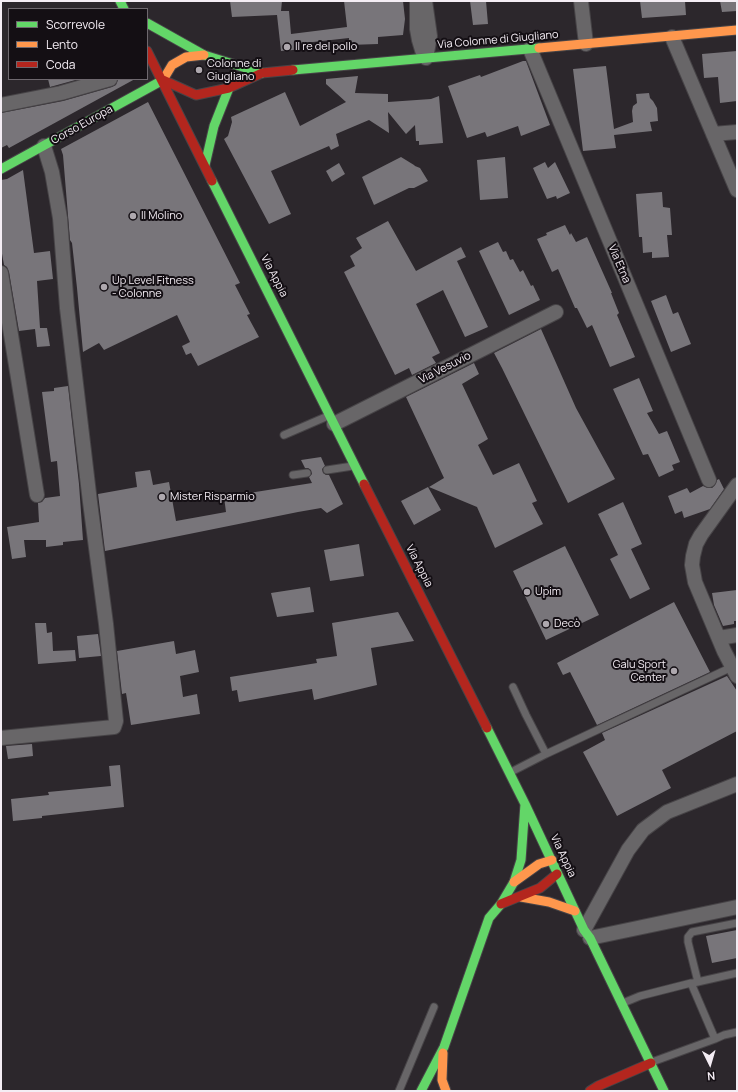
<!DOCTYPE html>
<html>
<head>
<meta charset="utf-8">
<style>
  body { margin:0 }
  #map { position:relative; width:738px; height:1092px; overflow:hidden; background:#2c272c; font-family:Manrope,sans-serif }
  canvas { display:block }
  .frame { position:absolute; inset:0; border:2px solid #f4edf4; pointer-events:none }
  .legend { position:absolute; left:8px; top:8px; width:140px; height:72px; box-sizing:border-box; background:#140f14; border:1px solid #6e686e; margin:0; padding:5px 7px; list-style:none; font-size:12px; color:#f4edf4 }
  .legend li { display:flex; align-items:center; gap:8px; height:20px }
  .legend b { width:20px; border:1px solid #6e686e }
  .north { position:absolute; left:690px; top:1044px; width:40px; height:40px; -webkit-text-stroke:3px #140f14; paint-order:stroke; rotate:175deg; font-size:11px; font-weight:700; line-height:16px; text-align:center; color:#f4edf4 }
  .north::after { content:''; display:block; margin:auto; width:14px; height:18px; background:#f4edf4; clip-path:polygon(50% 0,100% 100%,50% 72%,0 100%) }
</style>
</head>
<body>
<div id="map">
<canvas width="738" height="1092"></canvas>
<div class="frame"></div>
<ul class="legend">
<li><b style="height:5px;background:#63d668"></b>Scorrevole</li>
<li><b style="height:5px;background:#ff974d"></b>Lento</li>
<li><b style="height:5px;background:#b3261e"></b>Coda</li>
</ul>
<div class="north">N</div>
</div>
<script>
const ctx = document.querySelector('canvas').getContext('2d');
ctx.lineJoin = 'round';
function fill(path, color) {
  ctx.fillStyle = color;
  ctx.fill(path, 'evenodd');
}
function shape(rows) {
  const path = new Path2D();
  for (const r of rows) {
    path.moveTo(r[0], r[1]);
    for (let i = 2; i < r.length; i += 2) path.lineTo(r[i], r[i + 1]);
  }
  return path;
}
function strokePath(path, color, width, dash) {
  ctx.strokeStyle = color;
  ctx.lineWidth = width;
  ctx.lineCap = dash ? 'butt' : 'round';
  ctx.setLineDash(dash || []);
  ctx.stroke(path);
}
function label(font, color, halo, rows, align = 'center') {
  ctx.font = font + ' Manrope,sans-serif';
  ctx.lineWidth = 4;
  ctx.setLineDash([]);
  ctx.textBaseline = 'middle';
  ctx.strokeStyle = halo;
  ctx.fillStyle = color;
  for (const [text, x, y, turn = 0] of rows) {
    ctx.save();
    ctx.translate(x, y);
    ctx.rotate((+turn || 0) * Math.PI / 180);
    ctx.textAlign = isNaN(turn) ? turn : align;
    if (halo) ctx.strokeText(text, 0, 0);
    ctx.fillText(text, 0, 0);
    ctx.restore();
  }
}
fill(shape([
  [230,1,282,1,281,11,289,11,291,34,347,27,344,1,403,1,405,19,403,35,378,37,378,44,349,45,349,38,304,43,305,49,281,51,277,15,232,17],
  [470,1,486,1,488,24,473,25],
  [640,1,685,1,686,15,642,18],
  [720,1,737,1,737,11,722,12],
  [737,51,737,101,720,103,718,77,704,78,702,54],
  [523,61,526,61,550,125,521,136,518,126,487,137,485,132,467,138,448,86,480,75,481,77],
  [606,66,614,129,633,122,632,111,633,106,637,103,636,94,649,93,650,98,653,101,657,108,658,121,650,122,652,131,614,135,616,148,583,151,573,69],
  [358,76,355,93,388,94,388,102,431,99,439,96,443,143,419,145,419,141,416,141,415,125,406,134,388,112,389,133,369,120,336,134,339,146,331,150,329,146,271,171,291,214,269,224,224,139,228,136,232,122,231,117,285,92,300,126,346,102,326,84,326,79],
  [48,79,79,79,50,87],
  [118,79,135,79,9,148,7,145,1,148,1,113,63,101,112,87,116,85],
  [148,102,240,283,235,285,250,314,247,315,259,337,198,366,191,353,186,355,182,346,190,342,177,315,104,350,99,343,83,352,77,288,72,243,70,240,63,155,61,149],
  [401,157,414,165,415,166,420,168,428,181,414,188,409,188,374,205,362,177],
  [505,157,508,198,480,200,477,160],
  [545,162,548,168,555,162,570,193,557,199,556,196,547,199,533,168],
  [339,163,345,174,332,182,326,171],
  [23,170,34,253,50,251,53,279,37,281,40,328,47,328,50,346,37,347,35,329,19,331,9,272,7,267,4,265,1,248,1,180,7,179],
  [662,192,663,207,670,208,672,235,667,235,669,257,652,258,652,252,643,253,642,237,639,237,636,194],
  [388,221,416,271,461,247,466,257,457,261,488,327,465,337,443,290,416,304,440,353,432,357,436,363,412,375,409,368,395,375,344,272,355,266,350,256,362,248,356,238],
  [565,225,570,235,571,233,576,242,587,237,612,293,611,293,619,313,617,315,635,357,610,367,592,325,587,328,577,308,575,308,558,269,552,272,537,239,547,235,546,233],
  [498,242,503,252,506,251,510,260,513,259,520,272,523,270,531,286,533,285,540,300,509,315,479,251],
  [666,295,673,314,678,312,691,344,671,352,651,301],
  [541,329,576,408,615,479,568,503,502,368,494,353],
  [474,363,479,374,462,384,488,439,478,445,493,475,519,463,537,501,532,503,543,524,495,548,477,507,429,487,444,478,406,397],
  [639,378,653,411,647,413,659,434,667,431,680,462,672,465,674,470,659,477,648,454,643,455,613,389],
  [68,386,79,484,83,540,63,542,63,545,46,547,46,540,24,540,26,557,12,559,7,527,39,522,38,503,42,502,45,498,60,496,57,461,51,462,42,392,54,391,54,388],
  [321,457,325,466,322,469,323,473,326,475,329,475,343,504,327,513,321,508,298,512,105,551,98,494,137,487,135,472,150,470,153,485,169,482,176,521,226,512,224,497,312,483,309,477,312,474,311,470,308,468,305,468,301,460],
  [719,479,724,489,710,509,684,518,682,511,675,514,668,496,687,488,690,493,703,486,708,488,712,488,715,485,717,480],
  [428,487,441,510,414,525,401,501],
  [623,502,642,544,631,549,650,589,630,599,610,559,618,555,598,514],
  [359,544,364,576,330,581,324,550],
  [565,546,599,615,546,640,513,571],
  [310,587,314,612,277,617,271,593],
  [737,590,737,621,734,621,734,624,723,626,714,605,712,593],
  [674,602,710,672,597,725,570,672,563,675,557,663],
  [398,612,414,641,371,648,377,685,314,700,312,689,239,702,237,690,232,691,230,677,317,663,316,659,337,656,332,623],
  [35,623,46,623,47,633,52,632,53,651,75,650,76,661,38,664],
  [98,634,101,656,79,658,77,636],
  [174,641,176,654,195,650,199,672,180,676,183,697,197,694,200,714,131,725,126,693,122,694,117,651],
  [727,676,737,691,737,731,662,770,671,788,617,816,583,752,605,740,602,733],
  [32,744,33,756,8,759,6,746],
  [120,765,124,807,42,816,42,818,13,821,11,799,49,795,48,792,111,786,109,766],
  [737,930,737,958,712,963,706,936]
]), '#78757a');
const lane = shape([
  [284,435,328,416],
  [327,470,353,466],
  [293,475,307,473],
  [546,754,732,667],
  [511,772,546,754,526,715,513,687],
  [698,982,688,942,688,937,692,932,737,923],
  [693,983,737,973],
  [623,1003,640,996,691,983,715,1039,652,1062],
  [715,1039,724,1035,737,1032],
  [399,1091,434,1007]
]);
const street = shape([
  [417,1,417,29,419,40,422,50,426,58],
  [425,1,430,36,426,58],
  [581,1,586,44],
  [672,37,737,190],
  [530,49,709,480],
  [1,105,61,93,110,79],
  [713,134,737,132],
  [1,273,37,495],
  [334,424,556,312],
  [737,485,701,535,696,544,693,556,692,565,695,582,724,651,737,676],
  [719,638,737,635],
  [1,738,114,727,116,721,106,624,90,502,67,308,60,218,52,172,44,146],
  [584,930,628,850,643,830,667,812,737,784],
  [590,938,737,907]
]);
const fast = shape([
  [120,1,124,9],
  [147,23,204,55,262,73],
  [293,70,539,48],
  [205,165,214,126,229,88],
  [1,169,163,80],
  [212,181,364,484],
  [487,728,525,804,584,930,590,938,664,1091],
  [421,1091,444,1047,489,918,501,904,514,882,521,860,525,804]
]);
const slow = shape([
  [539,48,737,30],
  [163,80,172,65,186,57,204,55],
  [514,882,539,864,552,860],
  [521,897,549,902,575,911],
  [443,1053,442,1080,446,1091]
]);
const jam = shape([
  [147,51,212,181],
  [163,80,196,95,229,88,262,73,293,70],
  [364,484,487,728],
  [501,904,540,888,557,874],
  [590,1091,598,1086,651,1063]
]);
strokePath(lane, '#474447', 9);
strokePath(street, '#474447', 16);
strokePath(fast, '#474447', 11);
strokePath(slow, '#474447', 11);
strokePath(jam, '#474447', 11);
strokePath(lane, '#686668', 7);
strokePath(street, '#686668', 14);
strokePath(fast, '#63d668', 9);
strokePath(slow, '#ff974d', 9);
strokePath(jam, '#b3261e', 9);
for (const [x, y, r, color] of [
  [287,47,4,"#aea8ae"],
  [199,70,4,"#aea8ae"],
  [133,216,4,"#aea8ae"],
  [104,287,4,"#aea8ae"],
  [162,497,4,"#aea8ae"],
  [527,592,4,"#aea8ae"],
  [546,624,4,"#aea8ae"],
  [674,671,4,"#aea8ae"]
]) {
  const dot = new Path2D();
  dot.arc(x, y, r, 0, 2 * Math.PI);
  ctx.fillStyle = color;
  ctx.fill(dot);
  strokePath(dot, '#140f14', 1.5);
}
label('11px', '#f4edf4', '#140f14', [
  ["Via Colonne di Giugliano",498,40,-5],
  ["Corso Europa",82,125,-29],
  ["Via Etna",619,264,67],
  ["Via Appia",274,276,63],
  ["Via Vesuvio",445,368,-27],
  ["Via Appia",419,566,63],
  ["Via Appia",563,856,65]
]);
label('11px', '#f4edf4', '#140f14', [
  ["Il re del pollo",295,47],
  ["Colonne di",207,64],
  ["Giugliano",207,77],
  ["Il Molino",141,216],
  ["Up Level Fitness",112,281],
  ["- Colonne",112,294],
  ["Mister Risparmio",170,497],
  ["Upim",535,592],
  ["Decò",554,624],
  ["Galu Sport",666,665,"right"],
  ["Center",666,678,"right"]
], 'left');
</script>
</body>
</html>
